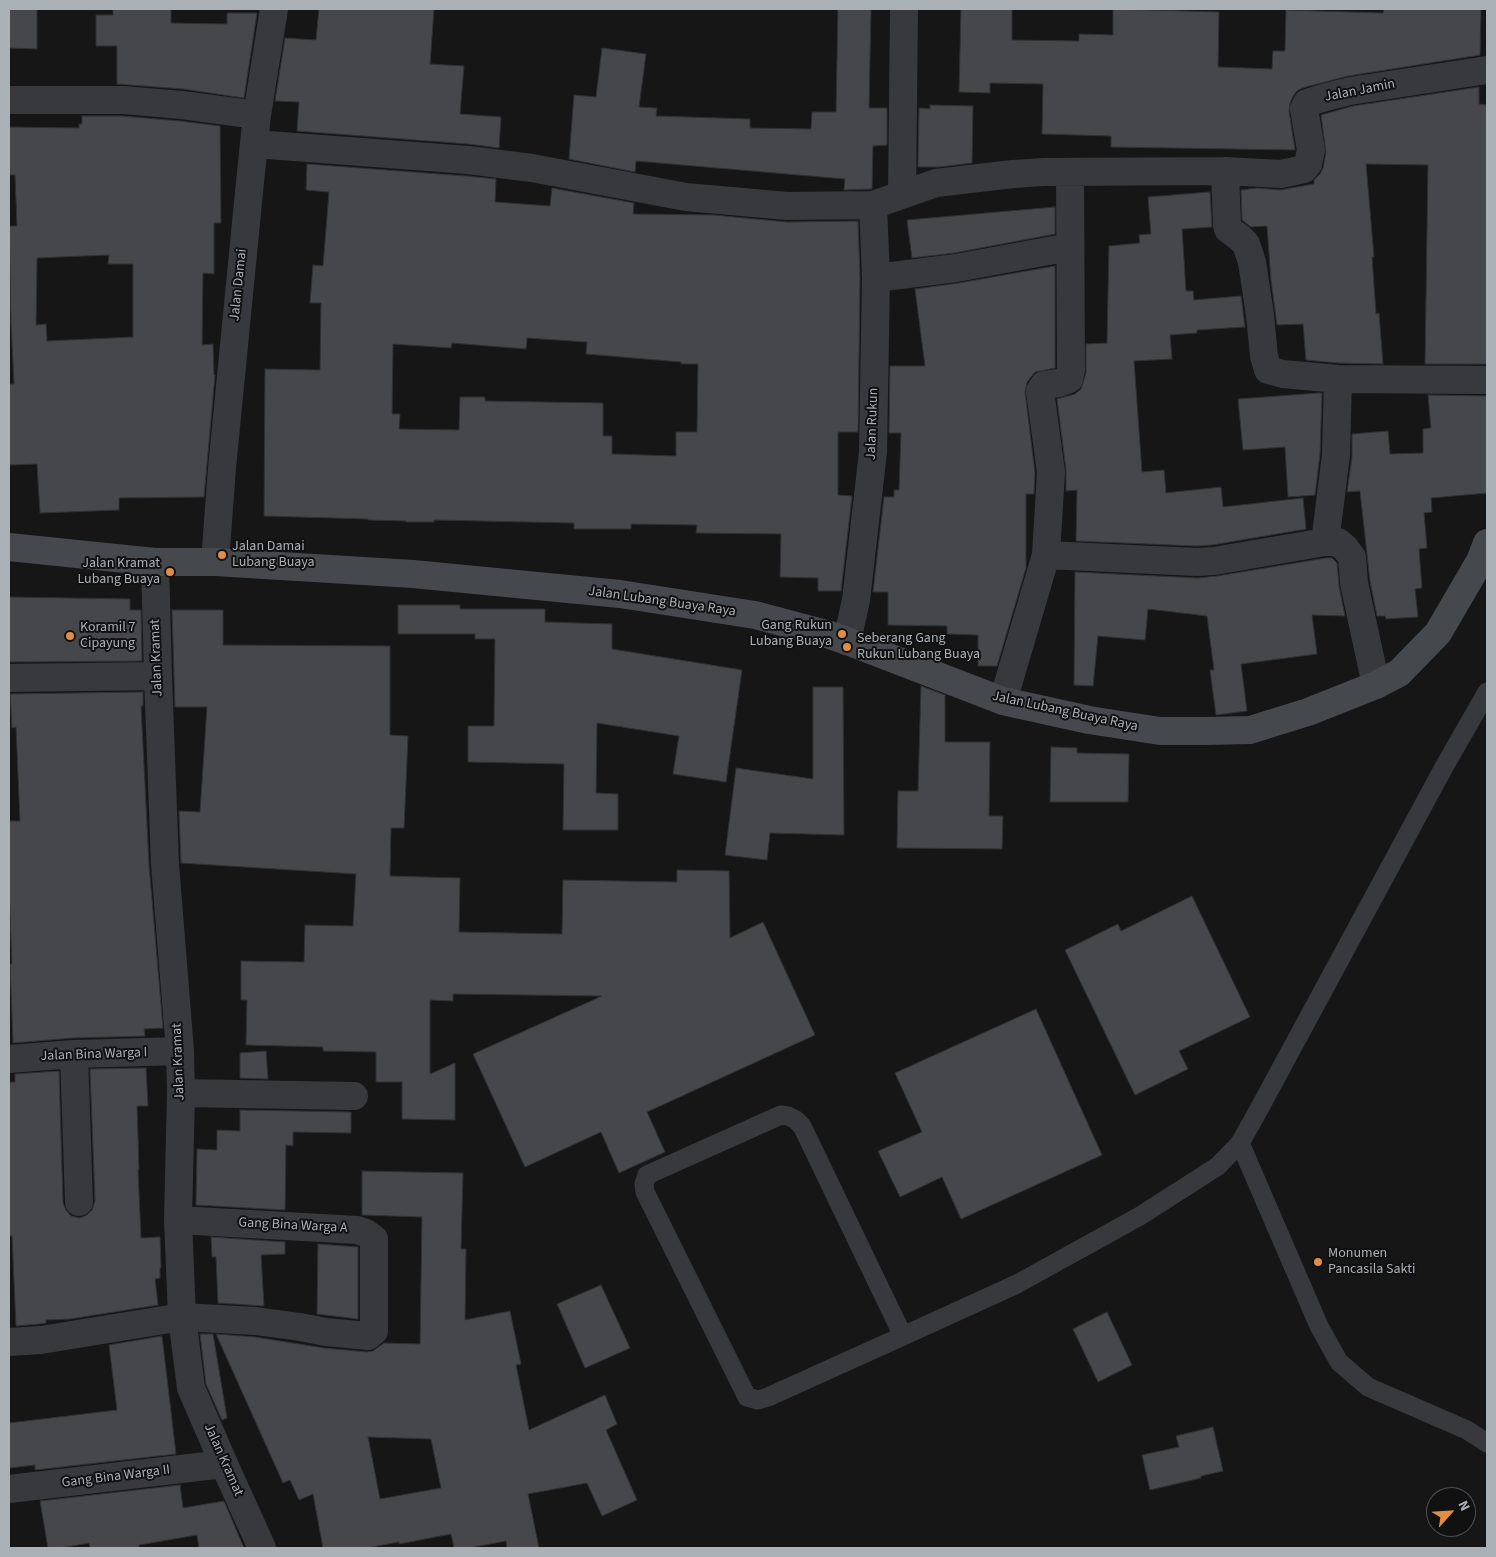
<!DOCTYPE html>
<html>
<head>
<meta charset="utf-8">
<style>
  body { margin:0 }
  #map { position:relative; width:1496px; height:1557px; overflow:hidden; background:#161617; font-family:"Source Sans 3",sans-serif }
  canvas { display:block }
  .frame { position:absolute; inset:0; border:10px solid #a9b0b6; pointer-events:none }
  .north { position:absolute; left:1426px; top:1487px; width:50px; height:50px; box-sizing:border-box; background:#111112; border:1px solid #4e5154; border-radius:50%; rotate:64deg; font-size:14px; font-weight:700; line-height:20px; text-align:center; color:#a9b0b6 }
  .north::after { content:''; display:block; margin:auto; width:18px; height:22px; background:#e08d45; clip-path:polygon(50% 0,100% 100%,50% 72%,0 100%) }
</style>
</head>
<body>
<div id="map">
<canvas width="1496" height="1557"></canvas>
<div class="frame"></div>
<div class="north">N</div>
</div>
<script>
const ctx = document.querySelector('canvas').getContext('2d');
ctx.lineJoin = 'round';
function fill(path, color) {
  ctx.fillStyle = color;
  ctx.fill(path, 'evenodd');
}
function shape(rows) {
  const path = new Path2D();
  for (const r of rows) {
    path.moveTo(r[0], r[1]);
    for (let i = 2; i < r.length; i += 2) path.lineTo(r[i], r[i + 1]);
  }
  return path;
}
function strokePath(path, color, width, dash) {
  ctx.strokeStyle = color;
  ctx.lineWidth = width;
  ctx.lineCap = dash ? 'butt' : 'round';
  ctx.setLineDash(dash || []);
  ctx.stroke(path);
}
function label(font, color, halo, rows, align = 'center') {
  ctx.font = font + ' "Source Sans 3",sans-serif';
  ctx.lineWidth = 4;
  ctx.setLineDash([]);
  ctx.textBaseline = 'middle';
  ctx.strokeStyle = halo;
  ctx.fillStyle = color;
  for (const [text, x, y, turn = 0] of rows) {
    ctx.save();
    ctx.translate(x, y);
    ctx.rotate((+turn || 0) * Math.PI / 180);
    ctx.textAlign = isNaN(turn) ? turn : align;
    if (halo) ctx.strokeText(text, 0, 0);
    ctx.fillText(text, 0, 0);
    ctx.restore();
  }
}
const building = shape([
  [9,9,37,9,37,49,9,48,9,9],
  [113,9,171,9,171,23,227,24,227,13,257,13,244,98,183,89,117,84,117,46,96,46,96,15,113,15,113,9],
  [319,9,434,9,430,64,464,66,460,114,501,117,499,148,469,144,297,131,299,102,275,101,285,38,316,40,319,9],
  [838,9,871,9,869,108,887,108,887,145,873,146,872,189,844,190,845,179,636,161,635,172,569,159,574,95,596,97,602,48,646,54,639,107,657,108,656,116,750,119,750,128,811,129,812,112,836,112,838,9],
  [961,9,1012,9,1012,40,1079,41,1079,34,1113,35,1113,9,1219,12,1218,67,1272,69,1273,51,1285,51,1286,10,1383,13,1384,9,1481,9,1480,55,1348,76,1302,88,1297,91,1293,96,1290,103,1289,111,1295,150,1111,147,1111,136,1042,134,1043,84,990,83,990,93,959,92,961,9],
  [1479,87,1479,104,1487,105,1487,364,1425,364,1428,165,1366,164,1374,257,1372,257,1376,314,1379,313,1383,364,1339,363,1306,360,1303,324,1277,325,1271,280,1267,226,1251,227,1242,220,1241,190,1257,188,1280,190,1314,184,1314,180,1320,174,1323,168,1326,153,1321,115,1353,106,1479,87],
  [930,105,973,106,972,163,939,167,918,167,919,108,930,109,930,105],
  [82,116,122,116,180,121,220,126,221,223,214,223,214,274,203,273,202,345,213,344,214,375,215,375,204,497,119,498,119,510,40,513,37,464,9,465,9,384,14,384,11,323,9,226,17,226,15,175,9,175,9,127,79,128,79,124,82,124,82,116],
  [109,255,108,264,133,264,133,337,47,341,46,324,36,325,37,258,109,255],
  [307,164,466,176,496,179,495,202,550,206,552,188,634,203,633,214,713,215,787,222,858,221,860,278,858,432,838,432,838,495,852,496,841,591,818,591,818,578,780,577,781,534,696,533,697,525,631,524,631,529,574,529,574,523,434,520,434,522,406,522,406,521,368,520,368,519,264,516,265,369,320,370,321,303,310,303,313,265,323,266,329,192,306,190,307,164],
  [527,338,587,342,586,354,681,362,681,364,698,364,697,432,676,432,676,456,612,454,612,436,603,436,603,403,485,401,485,397,460,397,459,430,399,429,400,414,392,414,393,344,451,348,452,343,526,349,527,338],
  [1210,192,1212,227,1182,229,1186,291,1193,291,1194,300,1241,296,1245,327,1197,330,1197,333,1170,335,1172,359,1134,361,1142,472,1164,470,1166,493,1221,487,1223,507,1303,498,1306,529,1212,545,1197,546,1076,541,1077,490,1066,491,1066,470,1057,399,1075,394,1081,389,1086,373,1086,344,1107,343,1109,246,1140,243,1139,235,1151,234,1148,197,1210,192],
  [1055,207,1055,234,954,253,912,258,907,220,1055,207],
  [1055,266,1055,368,1035,372,1027,382,1025,392,1035,473,1034,494,1026,494,1026,568,997,666,978,666,978,635,947,634,947,626,888,625,888,592,873,592,884,497,894,497,894,490,899,490,901,433,889,433,890,366,925,366,915,289,959,283,1055,266],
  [1319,393,1322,393,1320,454,1315,495,1288,497,1285,447,1243,450,1238,399,1319,393],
  [1428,395,1487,396,1487,493,1431,498,1432,512,1424,513,1427,548,1419,549,1422,588,1415,589,1418,617,1386,619,1385,616,1377,616,1370,581,1360,491,1347,492,1352,457,1352,434,1388,431,1390,454,1423,453,1423,429,1431,428,1428,395],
  [1326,558,1332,558,1337,563,1339,586,1345,616,1312,615,1317,654,1241,664,1247,711,1216,715,1210,670,1214,670,1207,616,1148,609,1145,640,1098,636,1093,686,1074,685,1075,572,1198,578,1217,576,1326,558],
  [9,597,130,599,130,610,141,610,142,661,9,662,9,597],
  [398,605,460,605,460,609,545,609,545,622,612,624,612,649,742,670,726,782,673,774,679,736,597,723,596,793,618,794,618,830,563,830,564,764,468,762,468,726,494,726,495,639,475,639,475,634,398,634,398,605],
  [172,610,223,610,223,645,390,646,390,735,408,736,404,828,391,828,390,876,460,878,459,932,562,934,563,880,677,882,677,870,729,871,730,938,763,922,815,1035,647,1112,665,1152,619,1173,601,1132,525,1167,473,1054,602,996,453,994,453,1001,430,1000,430,1074,455,1063,455,1120,402,1119,402,1082,376,1082,376,1052,323,1051,323,1047,246,1045,247,1000,241,1000,241,961,304,962,305,925,353,926,356,874,181,863,179,811,200,812,207,707,175,707,172,610],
  [921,686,945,695,945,742,990,742,989,816,1003,816,1002,849,897,848,898,791,918,791,921,686],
  [813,687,843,687,844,835,770,833,767,860,725,855,736,768,813,779,813,687],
  [143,692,143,706,141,706,149,865,163,1028,144,1029,145,1036,73,1038,13,1043,10,964,12,964,9,890,9,821,20,821,16,727,12,728,10,694,143,692],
  [1051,747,1077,748,1077,753,1129,754,1128,802,1050,802,1051,747],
  [1192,896,1250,1017,1179,1051,1188,1069,1135,1095,1065,950,1118,924,1121,931,1192,896],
  [1036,1009,1102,1155,961,1219,942,1177,900,1197,878,1151,922,1132,895,1073,1036,1009],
  [266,1051,268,1079,240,1078,240,1053,266,1051],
  [146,1068,148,1106,137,1106,139,1170,138,1170,141,1238,160,1237,161,1268,160,1268,160,1278,155,1279,158,1305,70,1319,46,1320,46,1323,39,1324,16,1326,12,1236,9,1236,9,1082,15,1082,15,1074,59,1071,63,1203,66,1210,71,1216,80,1218,87,1215,92,1210,95,1201,90,1069,146,1068],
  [240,1110,351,1112,351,1133,293,1132,293,1146,286,1145,285,1210,196,1205,197,1149,217,1150,217,1130,240,1131,240,1110],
  [362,1171,463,1173,461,1249,466,1249,465,1320,510,1311,521,1364,516,1365,529,1430,605,1395,617,1424,606,1430,637,1500,602,1516,587,1483,528,1494,539,1548,507,1548,506,1541,469,1548,454,1548,451,1534,399,1544,399,1542,367,1548,323,1548,313,1494,299,1500,290,1480,283,1483,216,1334,255,1337,324,1348,367,1352,373,1351,384,1343,420,1344,422,1217,362,1215,362,1171],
  [368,1437,431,1439,441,1488,380,1499,368,1437],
  [211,1237,285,1242,285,1254,261,1255,264,1306,218,1303,216,1257,212,1257,211,1237],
  [318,1244,358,1247,358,1319,317,1314,318,1244],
  [601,1285,630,1348,585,1368,557,1304,601,1285],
  [1107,1312,1132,1365,1098,1382,1073,1329,1107,1312],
  [200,1334,213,1334,227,1418,222,1420,206,1384,200,1334],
  [162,1336,176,1454,35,1470,35,1465,9,1468,9,1423,117,1410,109,1345,162,1336],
  [1213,1427,1223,1471,1201,1476,1201,1478,1150,1490,1142,1455,1179,1447,1176,1436,1213,1427],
  [180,1485,183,1508,224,1501,244,1548,199,1548,197,1535,139,1545,139,1548,90,1548,89,1543,61,1548,48,1548,40,1501,180,1485]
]);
fill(building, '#45474a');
strokePath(building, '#303133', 1);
strokePath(shape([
  [1240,1143,1319,1326,1339,1362,1368,1387,1467,1430,1487,1443],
  [903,1336,802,1126,796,1120,788,1116,781,1115,647,1175,644,1184,645,1192,747,1397,758,1400,768,1397,903,1336,1017,1284,1140,1216,1218,1166,1240,1143,1258,1111,1444,767,1487,692]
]), '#37393c', 19);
strokePath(shape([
  [9,100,123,100,182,105,257,115],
  [255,144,468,160,532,168,686,197,787,206,873,205,936,183,1013,174,1044,172,1225,171,1281,174,1304,169,1308,164,1311,150,1304,109,1307,103,1326,97,1350,91,1487,70],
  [1225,171,1227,225,1228,229,1240,238,1246,244,1252,262,1260,315,1264,356,1268,370,1283,374,1338,379,1487,380],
  [902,194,904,9],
  [876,278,956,268,1070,247],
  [1338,379,1336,455,1325,542,1338,542,1345,548,1352,557,1354,583,1376,685],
  [1046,555,1197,562,1214,561,1325,542],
  [155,562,158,676,165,864,180,1051,181,1093,178,1220,182,1317,191,1388,224,1464,262,1548],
  [215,562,222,468,250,182,257,115,274,9],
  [847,641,856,600,873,452,876,278,873,205],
  [9,678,158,676],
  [1003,701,1046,555,1051,472,1040,391,1044,385,1059,383,1069,379,1071,370,1070,172],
  [74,1054,79,1202],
  [9,1059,74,1054,180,1051],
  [181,1093,354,1096],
  [9,1342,41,1340,182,1317,256,1321,300,1327,326,1332,368,1336,374,1331,374,1239,366,1233,357,1230,178,1220],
  [9,1489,224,1464]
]), '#37393c', 28);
strokePath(shape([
  [9,547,155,562,215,562,413,574,620,594,755,615,830,635,847,641,1003,701,1089,720,1160,731,1207,731,1250,730,1308,712,1376,685,1399,673,1438,633,1480,561,1487,543]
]), '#45484c', 28);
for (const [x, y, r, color] of [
  [222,555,5,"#e08d45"],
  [170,572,5,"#e08d45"],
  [842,634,5,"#e08d45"],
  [70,636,5,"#e08d45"],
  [847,647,5,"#e08d45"],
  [1318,1262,5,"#e08d45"]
]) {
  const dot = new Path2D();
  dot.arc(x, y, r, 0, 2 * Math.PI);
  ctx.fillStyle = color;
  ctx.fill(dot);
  strokePath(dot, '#111112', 2);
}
label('14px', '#a9b0b6', '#111112', [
  ["Jalan Jamin",1360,91,-11],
  ["Jalan Damai",239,285,-84],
  ["Jalan Rukun",873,424,-88],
  ["Jalan Lubang Buaya Raya",662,602,8],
  ["Jalan Kramat",157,658,-92],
  ["Jalan Lubang Buaya Raya",1065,712,12],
  ["Jalan Bina Warga I",94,1055,-2],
  ["Jalan Kramat",179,1062,-92],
  ["Gang Bina Warga A",293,1226,3],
  ["Jalan Kramat",223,1460,66],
  ["Gang Bina Warga II",116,1477,-7]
]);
label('14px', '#a9b0b6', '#111112', [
  ["Jalan Damai",232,547],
  ["Lubang Buaya",232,563],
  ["Jalan Kramat",160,564,"right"],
  ["Lubang Buaya",160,580,"right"],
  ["Gang Rukun",832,626,"right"],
  ["Lubang Buaya",832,642,"right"],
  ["Koramil 7",80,628],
  ["Cipayung",80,644],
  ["Seberang Gang",857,639],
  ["Rukun Lubang Buaya",857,655],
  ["Monumen",1328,1254],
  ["Pancasila Sakti",1328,1270]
], 'left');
</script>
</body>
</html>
